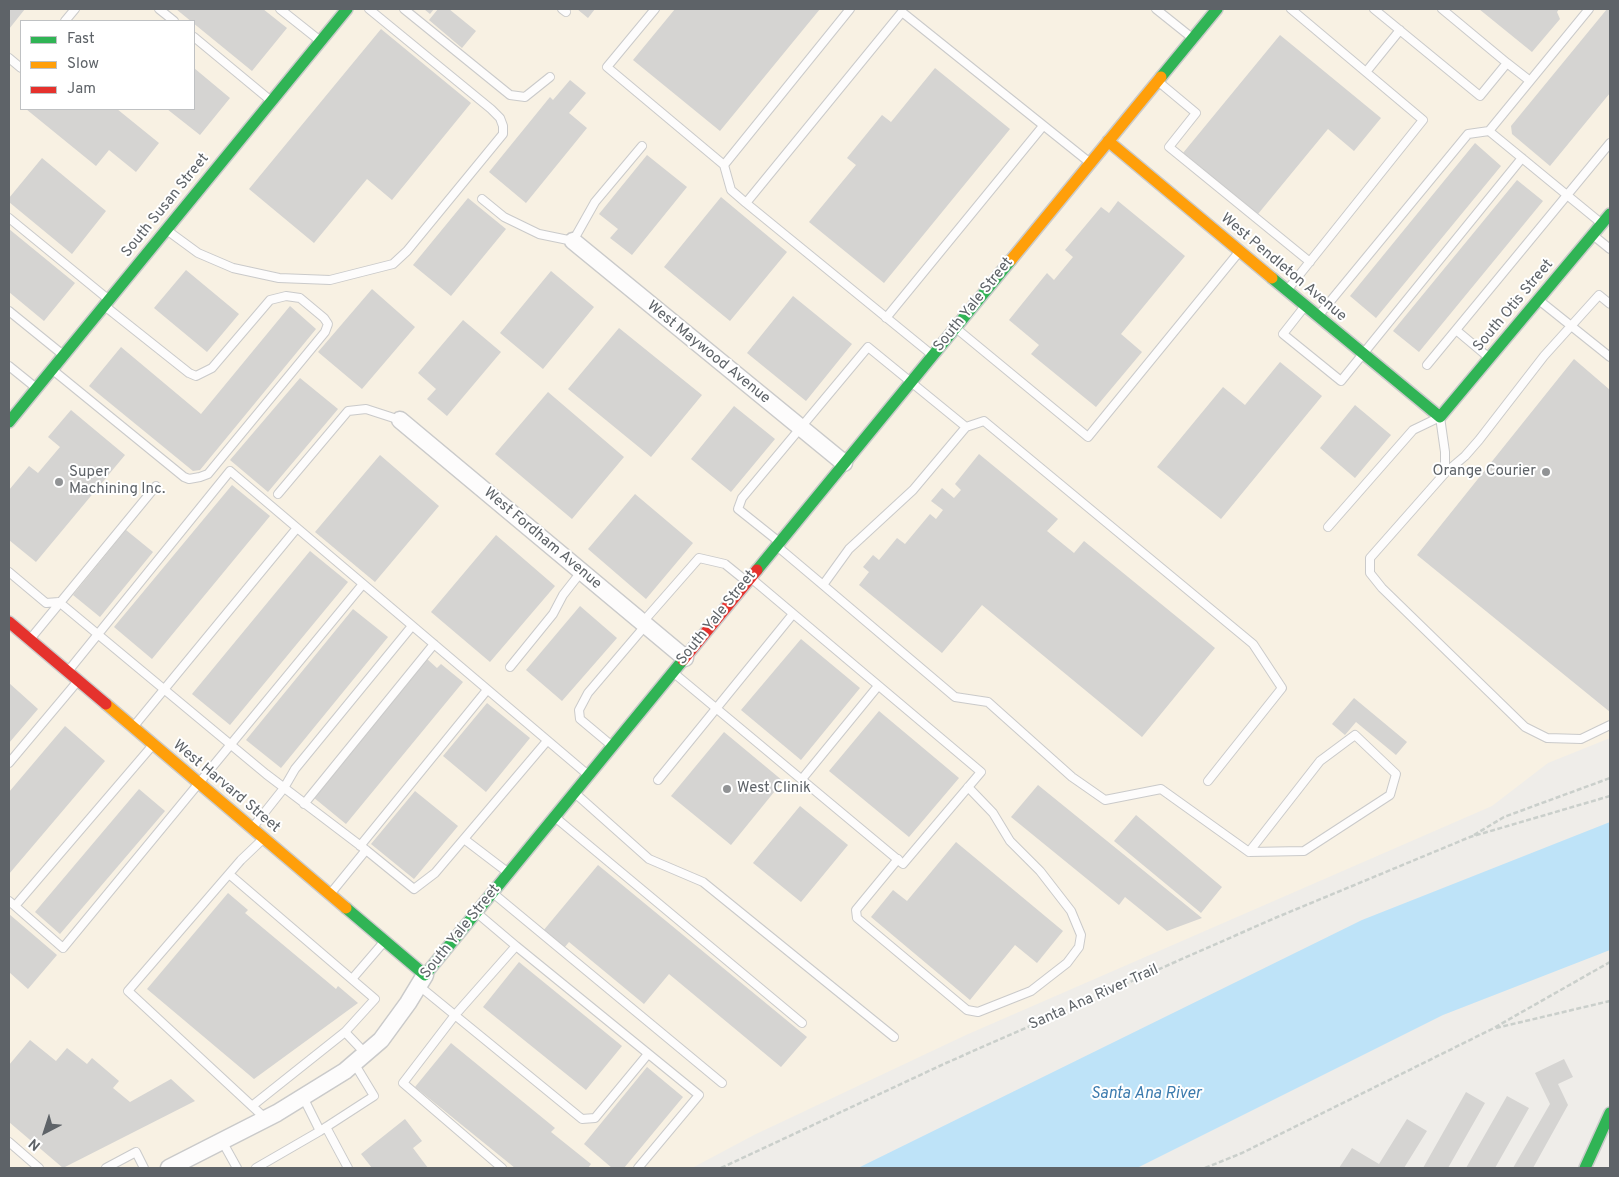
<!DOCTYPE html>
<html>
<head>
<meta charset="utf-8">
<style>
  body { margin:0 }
  #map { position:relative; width:1619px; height:1177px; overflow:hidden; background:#efede9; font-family:Overpass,sans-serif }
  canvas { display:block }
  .frame { position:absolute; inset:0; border:10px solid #5e6368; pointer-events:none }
  .legend { position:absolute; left:20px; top:20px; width:175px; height:90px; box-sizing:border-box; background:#fff; border:1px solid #bfc1c3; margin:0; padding:6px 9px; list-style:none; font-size:15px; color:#5e6368 }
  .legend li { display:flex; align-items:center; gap:10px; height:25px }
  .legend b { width:25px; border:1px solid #bfc1c3 }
  .north { position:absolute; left:20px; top:1107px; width:50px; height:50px; -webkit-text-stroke:4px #fff; paint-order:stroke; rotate:220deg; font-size:14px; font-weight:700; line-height:20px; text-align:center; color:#5e6368 }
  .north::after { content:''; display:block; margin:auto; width:18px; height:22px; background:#5e6368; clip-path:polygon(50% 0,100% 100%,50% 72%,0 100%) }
</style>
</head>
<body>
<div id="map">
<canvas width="1619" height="1177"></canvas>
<div class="frame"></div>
<ul class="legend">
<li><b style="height:6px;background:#30b455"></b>Fast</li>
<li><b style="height:6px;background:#ff9f0a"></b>Slow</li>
<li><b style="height:6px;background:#e5322d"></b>Jam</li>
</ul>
<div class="north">N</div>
</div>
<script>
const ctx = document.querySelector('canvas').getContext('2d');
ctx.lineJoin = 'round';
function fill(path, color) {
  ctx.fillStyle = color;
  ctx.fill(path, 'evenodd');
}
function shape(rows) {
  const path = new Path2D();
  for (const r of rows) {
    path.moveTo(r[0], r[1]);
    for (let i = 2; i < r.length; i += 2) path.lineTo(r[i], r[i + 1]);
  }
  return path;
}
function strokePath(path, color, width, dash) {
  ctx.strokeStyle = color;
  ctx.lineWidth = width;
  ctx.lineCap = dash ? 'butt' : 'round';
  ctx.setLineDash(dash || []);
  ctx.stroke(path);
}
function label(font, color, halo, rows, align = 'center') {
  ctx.font = font + ' Overpass,sans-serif';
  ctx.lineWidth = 4;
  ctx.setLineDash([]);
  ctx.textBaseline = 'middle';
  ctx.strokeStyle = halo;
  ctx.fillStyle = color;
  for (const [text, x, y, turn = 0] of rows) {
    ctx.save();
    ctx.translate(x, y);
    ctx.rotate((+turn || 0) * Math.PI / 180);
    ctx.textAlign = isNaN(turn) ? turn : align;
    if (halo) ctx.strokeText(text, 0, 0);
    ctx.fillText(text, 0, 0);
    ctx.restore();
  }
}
fill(shape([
  [9,9,1610,9,1610,738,1548,763,1492,806,966,1035,754,1135,692,1168,9,1168],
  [21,21,194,21,194,109,21,109]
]), '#f8f1e3');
fill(shape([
  [1610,822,1610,950,1443,1015,1137,1168,858,1168,1362,920]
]), '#bee3f8');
fill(shape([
  [9,9,25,9,9,29],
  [176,9,263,9,287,28,252,71],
  [424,9,434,9,430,14],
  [438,9,449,9,476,31,462,48,429,20],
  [577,9,595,9,588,18],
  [675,9,820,9,720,131,633,60],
  [1479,9,1559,9,1557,12,1560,19,1532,52],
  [1607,9,1610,9,1610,93,1550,166,1512,134,1511,126],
  [381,29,471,103,392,200,367,179,314,243,249,189],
  [1280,35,1381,118,1354,151,1328,129,1258,214,1183,153],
  [194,68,230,98,200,135,167,109,194,109],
  [935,68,1010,129,884,283,809,222,856,165,847,158,882,115,891,122],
  [570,80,586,93,569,113,587,128,526,203,489,172,550,97,553,100],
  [26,109,117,109,159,143,136,172,109,150,96,166],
  [1475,143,1501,166,1376,318,1350,296],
  [647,155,687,187,632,255,610,238,618,229,599,214],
  [42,158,106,211,72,254,9,202,9,198],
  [1517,180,1543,201,1419,352,1393,331],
  [721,197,787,252,730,321,664,267],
  [468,198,506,229,451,296,413,265],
  [1118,201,1185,256,1121,334,1142,352,1096,407,1031,354,1039,345,1009,320,1047,273,1054,280,1073,257,1065,250,1101,207,1109,213],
  [9,229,75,283,44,321,9,292],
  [186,270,239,314,207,352,154,308],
  [551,271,594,307,543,369,500,333],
  [372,289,415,327,362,389,318,352],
  [793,296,852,344,806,401,747,353],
  [290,306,316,329,200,470,193,471,89,386,121,347,201,414],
  [463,320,501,352,447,416,427,399,436,389,418,373],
  [619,328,702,395,651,457,568,389],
  [1574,359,1610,390,1610,712,1417,555],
  [1280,362,1322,396,1221,519,1157,467,1223,387,1245,405],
  [300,378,338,409,268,492,230,460],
  [548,392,624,457,572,519,495,454],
  [1355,405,1391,435,1355,478,1320,448],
  [734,406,775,439,731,492,691,459],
  [71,410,125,455,36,562,9,540,9,490,29,466,38,473,60,447,48,437],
  [979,454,1058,519,1047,531,1074,553,1084,541,1215,648,1142,737,982,605,942,653,859,585,869,572,863,567,873,555,879,560,897,538,905,544,930,514,936,519,943,510,931,501,942,488,954,498,961,490,955,484],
  [380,455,439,506,375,582,315,532],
  [232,485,270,516,152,659,114,627],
  [635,494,693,543,646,599,588,549],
  [126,530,153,552,100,617,73,595],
  [496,535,555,586,490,662,431,612],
  [310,551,348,582,230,725,192,694],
  [580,606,617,638,562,701,526,670],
  [353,609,388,637,281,768,246,740],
  [801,639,860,688,801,760,741,710],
  [427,659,437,668,441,664,463,682,346,824,313,797],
  [9,683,38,709,9,743],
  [1354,698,1407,742,1396,755,1356,722,1345,735,1332,724],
  [487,703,530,738,486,792,443,756],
  [879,711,959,778,909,837,829,771],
  [65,726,105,761,9,874,9,792],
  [724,732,783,781,731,845,671,796],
  [1038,785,1202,918,1167,931,1125,897,1119,905,1011,817],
  [139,789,165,811,60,934,35,912],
  [415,791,458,826,414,879,371,844],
  [800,806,848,845,801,902,753,863],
  [1136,815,1222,887,1201,913,1114,841],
  [956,842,1063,931,1037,963,1015,945,970,1000,871,917,893,890,907,901],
  [598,865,807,1037,781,1067,669,974,644,1004,569,942,564,948,543,931],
  [228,893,248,910,245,913,336,989,338,986,358,1003,254,1079,147,989],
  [9,914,57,955,28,989,9,972],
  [519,962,622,1046,586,1090,483,1007],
  [30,1040,56,1061,67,1048,87,1064,92,1058,119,1081,113,1088,130,1102,171,1079,195,1101,63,1168,9,1122,9,1065],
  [451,1043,555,1128,551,1132,591,1164,588,1168,515,1168,415,1087],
  [1564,1059,1573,1077,1558,1084,1568,1105,1533,1168,1513,1168,1550,1104,1535,1073],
  [647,1067,683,1097,624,1168,612,1168,584,1144],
  [1466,1092,1485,1103,1448,1168,1423,1168],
  [1507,1096,1529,1108,1495,1168,1466,1168],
  [405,1119,422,1141,413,1148,428,1168,372,1168,361,1154],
  [1407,1119,1427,1131,1404,1168,1339,1168,1352,1148,1379,1164]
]), '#d5d4d2');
const lane = shape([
  [159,9,174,21],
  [280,9,319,40],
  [404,9,510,95,525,97,550,77],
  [562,9,566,12],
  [655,9,607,67,724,165,731,190,746,203],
  [1156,9,1191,37],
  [1374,9,1480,96,1507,63,1442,9],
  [1589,9,1489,131,1601,223],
  [65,21,75,9],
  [194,37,270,100],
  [9,58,21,68],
  [1507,63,1530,81],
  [1366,72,1400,30],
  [1160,83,1196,113,1169,147,1310,262],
  [724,165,850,9],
  [482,199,504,217,539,234,573,241,595,202,642,146],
  [9,218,108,299],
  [168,231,198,253,233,268,279,278,330,280,393,264,407,251,503,134,503,126,500,118,491,109,369,9],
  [1594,236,1610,249],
  [1288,289,1423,120,1291,9],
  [1540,301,1610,357],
  [1305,306,1283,334,1341,381,1522,158],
  [9,311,62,354],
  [1319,315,1468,134,1489,131],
  [886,318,1043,126],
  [957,329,1088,437,1239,252],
  [1456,330,1487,356],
  [931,354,746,203,902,12,1089,162],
  [1427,365,1610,143],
  [9,366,35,387],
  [54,371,184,477,189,479,200,477,208,474,325,332,328,324,324,318,300,298,286,296,270,300,212,368,196,376,189,373,106,307],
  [966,427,984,421,1253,644,1282,688,1208,781],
  [1445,473,1465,456,1479,440,1544,356,1599,295,1610,304],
  [278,494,348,411,366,409,400,420],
  [1328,527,1413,430,1440,417,1445,452,1445,473,1370,558,1370,573,1382,588,1525,727,1547,738,1581,739,1610,725],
  [778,541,738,509,742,498,868,347,966,427,913,490,849,549,823,585,778,547],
  [9,572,46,603,59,602,266,774,366,850,331,893],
  [823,585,955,697,988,702,1072,777,1105,800,1161,789,1249,852,1304,851,1390,795,1396,774,1355,735,1320,761,1249,852],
  [642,623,699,558,725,564,746,581],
  [31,638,156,486],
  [510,667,553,614,563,595,581,572],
  [69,670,230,471,587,774],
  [675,674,903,864,981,772,752,579],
  [134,726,297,528],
  [611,745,580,719,579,710,588,693,645,626],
  [9,763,77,682],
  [802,779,878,686],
  [658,780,793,614],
  [576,794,649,859,703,882,894,1037],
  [304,804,434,644],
  [556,818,802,1023],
  [253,827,284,788,295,769,412,626],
  [464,839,506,871],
  [262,840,241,860,128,991,266,1119],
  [360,846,487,690],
  [366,850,414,889,435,873,547,741],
  [898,859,856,910,857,918,967,1010,978,1012,1031,991,1067,963,1079,947,1081,935,1071,911,1040,871,1010,841,993,813,968,787],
  [229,874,375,999,345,1032],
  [494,894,722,1083],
  [9,901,15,906,152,746],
  [15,906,63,948,363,584],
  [477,913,516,946],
  [352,979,383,943],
  [418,985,582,1119,595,1118,648,1054],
  [303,1097,320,1131,374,1096,354,1063],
  [252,1106,345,1032,365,1053],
  [326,1127,348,1168],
  [222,1141,237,1168],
  [9,1142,39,1168],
  [106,1168,136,1152,144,1168],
  [256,1168,320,1131],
  [502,1168,403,1083,455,1015,516,946,699,1095,638,1168]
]);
const street = shape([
  [573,241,844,463],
  [400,420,685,658],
  [169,1168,277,1113,345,1071,381,1040,408,1003,425,975]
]);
const fast = shape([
  [1161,77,1217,9],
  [1272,278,1440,417,1610,214],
  [9,422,347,9],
  [757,570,1011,260],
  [346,908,425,975,683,660],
  [1585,1168,1610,1113]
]);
const slow = shape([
  [1108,141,1272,278],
  [1011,260,1161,77],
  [106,704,346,908]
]);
const jam = shape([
  [9,622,106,704],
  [683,660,757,570]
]);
strokePath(lane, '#cacaca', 10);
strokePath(street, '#cacaca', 19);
strokePath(fast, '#cbcbcb', 14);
strokePath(slow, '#cbcbcb', 14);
strokePath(jam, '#cbcbcb', 14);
strokePath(shape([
  [1474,835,1504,817,1610,778],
  [1496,1028,1610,1001],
  [721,1168,946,1063,1275,918,1470,837,1610,796],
  [1205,1168,1242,1153,1492,1029,1610,962]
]), '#cacfcb', 2.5, [5, 2.5]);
strokePath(lane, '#fdfcfc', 8);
strokePath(street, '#fdfcfc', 16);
strokePath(fast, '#30b455', 11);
strokePath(slow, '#ff9f0a', 11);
strokePath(jam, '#e5322d', 11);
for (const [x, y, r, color] of [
  [1546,472,5,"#919395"],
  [59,482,5,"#919395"],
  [727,789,5,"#919395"]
]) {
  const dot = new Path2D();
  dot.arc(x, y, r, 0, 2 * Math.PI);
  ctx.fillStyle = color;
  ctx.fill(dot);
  strokePath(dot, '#fff', 2);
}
label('15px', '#5e6368', '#fff', [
  ["South Susan Street",166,206,-51],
  ["West Pendleton Avenue",1283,268,40],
  ["South Yale Street",974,305,-51],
  ["South Otis Street",1514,306,-50],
  ["West Maywood Avenue",708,353,39],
  ["West Fordham Avenue",542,539,40],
  ["South Yale Street",717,618,-51],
  ["West Harvard Street",226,787,40],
  ["South Yale Street",461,932,-51],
  ["Santa Ana River Trail",1094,998,-24]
]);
label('15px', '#5e6368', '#fff', [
  ["Orange Courier",1536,472,"right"],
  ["Super",69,473],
  ["Machining Inc.",69,490],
  ["West Clinik",737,789]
], 'left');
label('italic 16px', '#3c7bae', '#fff', [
  ["Santa Ana River",1146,1095]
]);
</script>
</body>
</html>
